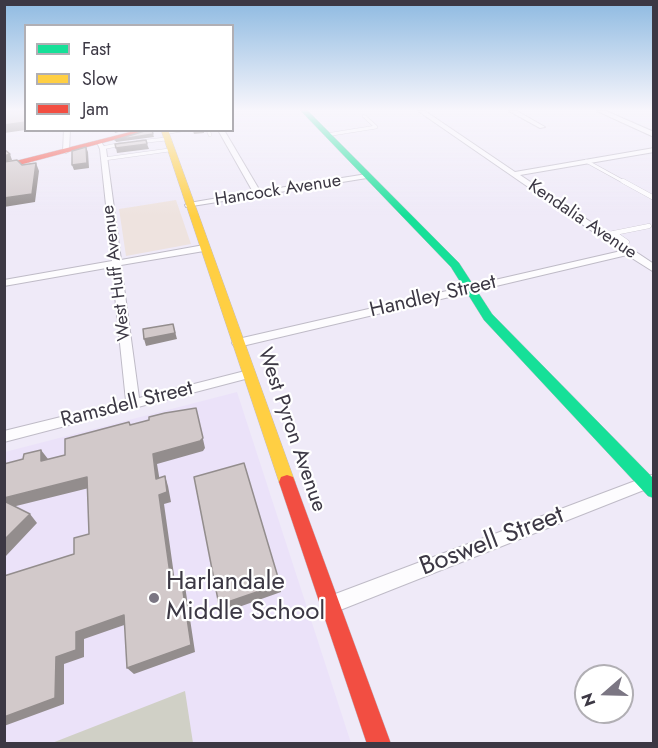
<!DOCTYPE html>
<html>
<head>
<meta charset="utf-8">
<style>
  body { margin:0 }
  #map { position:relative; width:658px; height:748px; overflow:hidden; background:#efeaf8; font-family:Jost,sans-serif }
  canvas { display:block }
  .frame { position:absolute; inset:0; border:6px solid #3c3844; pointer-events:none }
  .legend { position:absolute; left:24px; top:24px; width:210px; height:108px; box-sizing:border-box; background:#fff; border:2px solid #b1afb4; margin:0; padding:8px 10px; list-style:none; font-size:18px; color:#3c3844 }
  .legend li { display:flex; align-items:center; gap:12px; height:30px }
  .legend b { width:30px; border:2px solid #b1afb4 }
  .north { position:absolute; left:574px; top:664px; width:60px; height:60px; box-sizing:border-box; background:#fff; border:2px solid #b1afb4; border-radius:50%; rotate:250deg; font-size:16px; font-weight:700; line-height:24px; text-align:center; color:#3c3844 }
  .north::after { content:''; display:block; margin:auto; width:21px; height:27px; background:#7b7683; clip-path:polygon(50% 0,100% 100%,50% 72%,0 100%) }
</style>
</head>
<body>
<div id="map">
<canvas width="658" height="748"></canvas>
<div class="frame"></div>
<ul class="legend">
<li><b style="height:8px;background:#16e098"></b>Fast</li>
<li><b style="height:8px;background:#ffcf43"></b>Slow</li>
<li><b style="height:8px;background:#f24e42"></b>Jam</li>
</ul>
<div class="north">N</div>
</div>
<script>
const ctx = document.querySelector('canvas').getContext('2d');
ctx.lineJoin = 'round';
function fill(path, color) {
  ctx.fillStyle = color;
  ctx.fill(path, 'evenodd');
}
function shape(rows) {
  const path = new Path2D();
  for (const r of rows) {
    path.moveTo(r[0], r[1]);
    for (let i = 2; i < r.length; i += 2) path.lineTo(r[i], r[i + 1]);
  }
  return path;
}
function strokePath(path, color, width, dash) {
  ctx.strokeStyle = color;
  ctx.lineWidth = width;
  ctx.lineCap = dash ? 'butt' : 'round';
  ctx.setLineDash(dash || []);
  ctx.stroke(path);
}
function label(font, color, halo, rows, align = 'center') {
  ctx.font = font + ' Jost,sans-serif';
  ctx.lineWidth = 4.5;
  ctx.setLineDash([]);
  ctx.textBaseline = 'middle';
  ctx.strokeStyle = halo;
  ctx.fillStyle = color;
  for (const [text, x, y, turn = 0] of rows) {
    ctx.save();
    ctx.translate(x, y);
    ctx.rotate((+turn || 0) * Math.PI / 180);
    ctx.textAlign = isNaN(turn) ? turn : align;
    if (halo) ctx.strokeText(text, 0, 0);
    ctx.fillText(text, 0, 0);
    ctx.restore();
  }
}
fill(shape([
  [176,200,191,244,126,256,119,209]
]), '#eee3df');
fill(shape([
  [237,392,351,743,5,744,5,452]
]), '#ebe2f9');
fill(shape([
  [185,691,193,743,52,743]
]), '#d0d0c6');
const laneFar1 = shape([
  [208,130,210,135],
  [164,133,181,130],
  [326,135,376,127,364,116],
  [138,142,166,139],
  [102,148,122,144],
  [104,159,169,150],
  [586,161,626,183]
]);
const lane = shape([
  [623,181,654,198],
  [614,233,627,242,617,244],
  [604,235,649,226]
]);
const street = shape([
  [418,111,425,111,515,172,654,148,654,152,520,175,654,264,654,272,627,255,238,347,234,346,232,343,234,340,238,339,621,251,418,111],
  [509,111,517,111,545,127,540,128,509,111],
  [597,111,606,111,654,132,654,137,597,111],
  [64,130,70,130,69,151,66,153,63,151,64,130],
  [218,130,224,130,260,191,367,174,371,176,367,178,186,207,185,205,189,203,253,192,218,130],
  [97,142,101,142,106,149,121,260,204,245,208,248,204,251,121,265,139,398,249,370,255,374,249,378,4,442,4,431,126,401,112,267,4,286,4,280,112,261,100,149,97,142],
  [651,475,654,476,654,486,330,614,324,611,321,605,324,599,330,596,651,475]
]);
const fast = shape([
  [301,111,308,111,459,263,492,314,654,479,654,498,648,496,484,320,451,267,301,111]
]);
const slow = shape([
  [161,130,168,130,295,482,293,487,287,489,281,487,279,482,161,130]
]);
const jam = shape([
  [138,130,151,130,4,169,4,164,138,130],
  [287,475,293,477,295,482,391,744,367,744,279,482,281,477,287,475]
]);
strokePath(laneFar1, '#bfbbc7', 4);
strokePath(lane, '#bfbbc7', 5);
strokePath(street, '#bfbbc7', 2);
strokePath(fast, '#bfbbc7', 1);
strokePath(slow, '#bfbbc7', 1);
strokePath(jam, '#bfbbc7', 1);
strokePath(laneFar1, '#fdfcfe', 3);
strokePath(lane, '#fdfcfe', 4.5);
fill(street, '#fdfcfe');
fill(fast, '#16e098');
fill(slow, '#ffcf43');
fill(jam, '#f24e42');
fill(shape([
  [26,122,26,130,4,133,4,125],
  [114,130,125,130,115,133],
  [204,130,204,133,194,134,193,131],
  [153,134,154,137,116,142,115,140],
  [147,144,149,149,117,153,116,148],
  [86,147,88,152,89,168,74,170,72,165],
  [10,154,12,160,4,162,4,156],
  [36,163,39,171,35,202,4,207,4,198],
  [173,324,177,339,146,346,144,339],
  [196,408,205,448,203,451,157,464,161,488,156,479,153,454],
  [41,450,48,459,41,461],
  [165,476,168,486,171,502,164,504,176,589,171,581,159,495],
  [87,477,93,487,8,508,4,504,4,498],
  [30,514,37,523,5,557,4,540],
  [181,578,185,586,195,652,134,674,127,668],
  [280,584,281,592,222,613,219,605],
  [124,615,130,623,84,639,84,657,64,664,64,704,4,726,4,717,76,632]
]), '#938d8d');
const building = shape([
  [4,111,26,111,26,122,4,125,4,111],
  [148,130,152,130,153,134,115,140,148,130],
  [146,140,147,144,116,148,115,144,146,140],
  [86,147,87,163,72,165,72,151,86,147],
  [4,149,10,154,4,156,4,149],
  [17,160,22,165,36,163,32,194,4,198,4,162,17,160],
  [173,324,175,333,144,339,143,329,173,324],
  [196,408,203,438,200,441,153,454,156,479,165,476,167,492,159,495,171,581,181,578,191,645,127,668,124,615,76,632,76,650,56,657,55,698,4,717,4,576,74,554,74,538,89,534,87,477,4,498,4,464,23,459,24,454,41,450,41,461,65,455,65,439,129,422,130,425,149,420,149,417,165,413,196,408],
  [244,463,280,584,219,605,194,477,244,463],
  [4,501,30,514,4,540,4,501]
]);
fill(building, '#d2c9ca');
strokePath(building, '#938d8d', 1.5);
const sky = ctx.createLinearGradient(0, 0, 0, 216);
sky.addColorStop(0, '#8ebae1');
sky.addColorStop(0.51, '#f8f6fc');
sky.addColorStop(1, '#f8f6fc00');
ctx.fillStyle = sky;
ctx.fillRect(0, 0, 658, 216);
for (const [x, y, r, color] of [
  [154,598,6,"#7b7683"]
]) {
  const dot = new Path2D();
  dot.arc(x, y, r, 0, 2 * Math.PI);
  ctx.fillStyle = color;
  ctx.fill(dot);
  strokePath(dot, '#fff', 2);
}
label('18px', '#3c3844', '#fff', [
  ["Hancock Avenue",278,191,-9],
  ["Kendalia Avenue",582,220,34],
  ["West Huff Avenue",117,273,-97]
]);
label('21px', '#3c3844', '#fff', [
  ["Handley Street",433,297,-13],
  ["Ramsdell Street",127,405,-14],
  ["West Pyron Avenue",291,430,71]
]);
label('26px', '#3c3844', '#fff', [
  ["Boswell Street",492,542,-21]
]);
label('26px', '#3c3844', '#fff', [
  ["Harlandale",166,583],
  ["Middle School",166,613]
], 'left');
</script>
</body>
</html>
